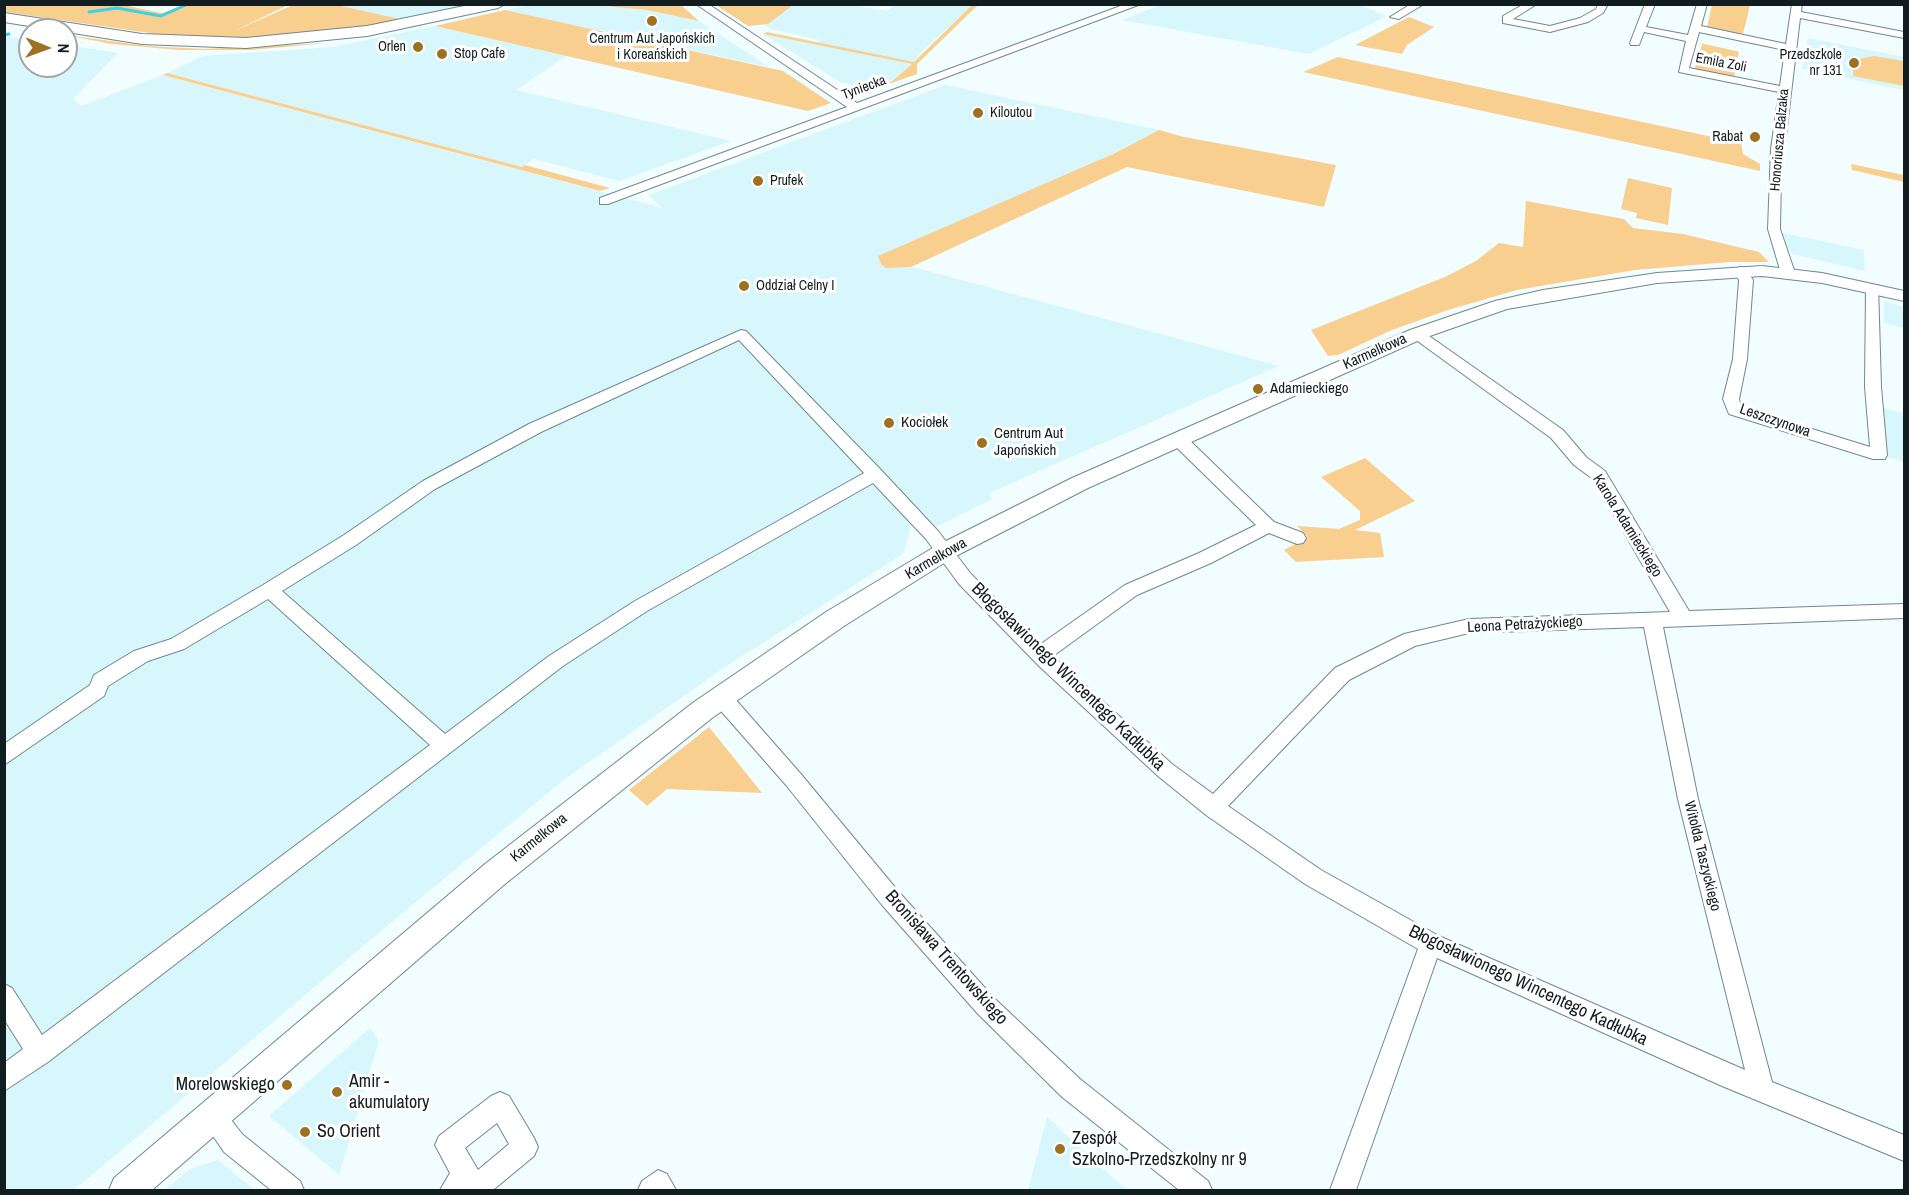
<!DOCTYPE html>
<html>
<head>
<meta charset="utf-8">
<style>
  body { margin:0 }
  #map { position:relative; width:1909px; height:1195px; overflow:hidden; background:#f1fdff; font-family:"Archivo Narrow",sans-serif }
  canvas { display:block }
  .frame { position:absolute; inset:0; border:6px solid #121d1f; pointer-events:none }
  .north { position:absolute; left:18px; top:18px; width:60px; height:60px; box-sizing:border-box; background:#fff; border:2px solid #a0a5a5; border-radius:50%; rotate:91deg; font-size:16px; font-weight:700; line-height:24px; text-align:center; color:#121d1f }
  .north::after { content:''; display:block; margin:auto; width:21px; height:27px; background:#9d7121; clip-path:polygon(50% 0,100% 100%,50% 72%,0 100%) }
</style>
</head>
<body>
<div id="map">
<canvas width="1909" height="1195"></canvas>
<div class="frame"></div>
<div class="north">N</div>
</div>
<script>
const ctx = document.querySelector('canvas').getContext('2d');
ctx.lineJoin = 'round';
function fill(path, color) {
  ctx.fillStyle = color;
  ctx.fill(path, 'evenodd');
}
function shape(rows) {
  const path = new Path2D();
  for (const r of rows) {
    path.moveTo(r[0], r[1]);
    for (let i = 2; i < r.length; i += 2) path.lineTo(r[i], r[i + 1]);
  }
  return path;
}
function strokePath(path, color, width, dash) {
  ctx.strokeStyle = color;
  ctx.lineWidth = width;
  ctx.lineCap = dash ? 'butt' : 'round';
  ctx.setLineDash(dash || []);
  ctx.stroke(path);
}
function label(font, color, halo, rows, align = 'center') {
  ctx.font = font + ' "Archivo Narrow",sans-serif';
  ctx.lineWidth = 6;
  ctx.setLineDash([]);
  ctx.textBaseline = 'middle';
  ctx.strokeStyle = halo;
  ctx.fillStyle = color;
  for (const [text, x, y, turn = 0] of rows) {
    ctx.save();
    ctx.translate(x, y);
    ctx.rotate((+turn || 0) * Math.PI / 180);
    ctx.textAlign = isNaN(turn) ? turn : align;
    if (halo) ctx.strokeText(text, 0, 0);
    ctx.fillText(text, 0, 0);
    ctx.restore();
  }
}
fill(shape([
  [467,4,473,7,409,21,337,5],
  [595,4,647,10,699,21,769,67,505,10,531,5],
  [1164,4,1359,5,1387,16,1309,54,1122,20],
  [793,5,852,5,887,11,895,5,973,5,921,52,914,62,818,43,820,40,771,29,764,25],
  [435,26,566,56,516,90,731,141,619,181,534,159,522,167,167,73,203,56,333,47],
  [763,34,913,64,889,84,881,87,856,86,840,82],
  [11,37,30,40,30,66,66,66,66,45,118,53,73,99,81,106,163,75,662,208,649,195,946,85,1159,130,887,268,911,267,928,271,1279,366,989,493,992,499,936,527,925,515,912,524,903,554,728,665,566,778,388,925,74,1190,5,1190,4,38],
  [1808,38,1904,57,1904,90,1802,69],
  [1783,233,1864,250,1865,271,1793,254,1787,248],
  [1884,301,1904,307,1904,328,1884,323],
  [1884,408,1904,414,1904,462,1884,456],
  [370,1028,379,1041,339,1175,269,1116],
  [1047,1117,1115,1180,1128,1190,1028,1190],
  [218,1160,255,1190,165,1190,190,1169]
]), '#d7f7fc');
fill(shape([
  [5,4,123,5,162,13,184,5,288,5,232,32,293,5,337,5,409,21,274,39,184,38,5,12],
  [973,4,978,5,917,64,917,74,889,84,912,64,763,34,767,32,914,62],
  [595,5,681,5,699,21,647,10],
  [716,5,793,5,768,24,748,26],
  [1712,5,1750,5,1743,34,1707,27],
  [505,10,783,71,831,103,808,111,435,26],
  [1409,17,1434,27,1407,45,1402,54,1355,45],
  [66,35,148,46,204,49,327,43,250,50,179,50,111,44],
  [1695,42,1736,51,1739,52,1734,77,1699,70,1694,71,1702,44],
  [1874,56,1904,61,1904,86,1853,76,1854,60],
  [1338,57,1741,143,1743,154,1760,164,1760,171,1303,72],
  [167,73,522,167,525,165,610,188,600,191,163,75],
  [1159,130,1184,137,1336,165,1324,207,1127,167,911,267,886,268,881,264,878,256,1113,154],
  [1851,164,1904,175,1904,182,1852,170],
  [1628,178,1672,188,1668,225,1636,218,1637,213,1621,209],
  [1526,201,1624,219,1633,228,1683,234,1759,252,1769,262,1730,262,1635,270,1517,290,1448,310,1392,330,1338,355,1328,356,1311,330,1445,277,1476,261,1499,243,1523,247],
  [1365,458,1415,501,1355,530,1380,533,1384,557,1296,562,1284,550,1308,537,1297,526,1339,529,1360,520,1360,511,1321,477],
  [709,727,762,793,667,789,647,806,629,790]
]), '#f9cf90');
strokePath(shape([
  [89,12,117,8,161,16,188,4],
  [4,35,9,34]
]), '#3cd1e5', 3);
const minor = shape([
  [696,4,708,4,857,103,1126,4,1141,4,608,204,600,204,600,198,847,107,696,4],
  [1411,4,1424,4,1399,19,1390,17,1411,4],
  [1524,4,1537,4,1513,19,1550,26,1580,18,1596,9,1598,4,1608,4,1603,13,1588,22,1550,32,1503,23,1503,16,1524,4],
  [1645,4,1655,4,1646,27,1688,35,1697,4,1707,4,1701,26,1786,44,1792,4,1802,4,1801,12,1904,32,1904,38,1800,18,1781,177,1780,229,1795,273,1793,276,1788,277,1781,273,1768,229,1771,149,1779,92,1679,72,1686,41,1644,32,1639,45,1631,45,1630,43,1645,4],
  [1699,32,1785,50,1780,86,1689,68,1699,32],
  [1740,267,1745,268,1753,280,1747,359,1739,399,1741,407,1870,447,1865,387,1866,288,1868,285,1878,285,1881,387,1887,455,1885,459,1873,459,1729,414,1723,399,1733,359,1739,280,1733,271,1740,267],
  [741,330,746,331,881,470,938,531,971,574,1041,644,1125,585,1199,553,1256,525,1172,443,1170,439,1172,435,1184,435,1274,522,1303,533,1306,538,1303,543,1297,544,1269,533,1211,563,1137,595,1053,656,1172,764,1213,794,1335,668,1404,634,1469,619,1670,612,1593,479,1574,465,1551,438,1412,337,1410,334,1412,331,1422,331,1563,430,1586,457,1605,471,1689,611,1904,604,1904,618,1663,627,1698,799,1772,1082,1904,1135,1904,1161,1722,1086,1437,958,1356,1190,1330,1190,1418,949,1305,884,1206,815,1158,776,1040,667,959,584,926,539,873,483,647,611,563,666,48,1062,4,1091,4,1063,23,1049,4,1019,4,984,12,988,42,1035,430,745,268,599,184,649,148,661,108,686,104,696,4,765,4,744,90,685,94,675,134,651,171,639,263,585,344,535,423,481,529,424,741,330],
  [739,340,864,473,635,601,549,656,445,734,282,591,356,545,435,489,541,432,739,340],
  [1644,627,1678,799,1745,1070,1439,936,1321,870,1228,806,1349,680,1415,646,1469,633,1644,627],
  [721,689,728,691,800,773,898,891,994,998,1080,1079,1208,1181,1212,1190,1179,1190,1062,1097,978,1014,882,905,786,785,714,703,711,697,714,691,721,689],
  [500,1092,509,1096,534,1138,538,1147,534,1156,493,1190,440,1190,450,1173,435,1145,439,1136,491,1096,500,1092],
  [497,1123,509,1144,478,1170,465,1148,497,1123],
  [213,1104,222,1108,242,1134,300,1181,304,1190,271,1190,224,1152,200,1117,204,1108,213,1104],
  [658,1170,667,1174,676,1190,638,1190,642,1181,658,1170]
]);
const tertiary = shape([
  [1762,266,1822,273,1904,291,1904,301,1822,283,1762,276,1657,283,1507,309,1424,338,1088,488,952,558,844,626,712,718,505,884,152,1190,109,1190,114,1178,485,864,694,702,826,612,936,546,1072,478,1410,330,1495,301,1543,290,1657,273,1762,266]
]);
const secondary = shape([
  [474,4,505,4,498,8,367,36,246,48,142,44,4,22,4,13,142,34,246,38,367,26,474,4]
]);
strokePath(minor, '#6e898e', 2);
strokePath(tertiary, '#6e898e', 2);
strokePath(secondary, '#6e898e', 2);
fill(minor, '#fff');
fill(tertiary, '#fff');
fill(secondary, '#fff');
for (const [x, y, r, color] of [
  [652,21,6,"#9d7121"],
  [418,47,6,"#9d7121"],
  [442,54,6,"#9d7121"],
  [1854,63,6,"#9d7121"],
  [978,113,6,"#9d7121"],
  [1755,137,6,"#9d7121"],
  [758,181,6,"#9d7121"],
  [744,286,6,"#9d7121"],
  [1258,389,6,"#9d7121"],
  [889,423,6,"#9d7121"],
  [982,443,6,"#9d7121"],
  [287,1085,6,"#9d7121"],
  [337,1092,6,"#9d7121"],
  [305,1132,6,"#9d7121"],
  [1060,1149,6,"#9d7121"]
]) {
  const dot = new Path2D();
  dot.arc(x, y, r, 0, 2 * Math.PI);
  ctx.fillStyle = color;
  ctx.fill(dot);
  strokePath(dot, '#fff', 2);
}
label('14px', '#121d1f', '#fff', [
  ["Centrum Aut Japońskich",652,39,"center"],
  ["i Koreańskich",652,55,"center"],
  ["Orlen",406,47,"right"],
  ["Stop Cafe",454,54],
  ["Przedszkole",1842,55,"right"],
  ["nr 131",1842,71,"right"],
  ["Kiloutou",990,113],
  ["Rabat",1743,137,"right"],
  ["Prufek",770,181],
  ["Oddział Celny I",756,286]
], 'left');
label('14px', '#121d1f', '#fff', [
  ["Emila Zoli",1721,63,11],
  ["Tyniecka",864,88,-20],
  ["Honoriusza Balzaka",1780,140,-85]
]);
label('15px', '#121d1f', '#fff', [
  ["Karmelkowa",1375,352,-24],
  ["Leszczynowa",1775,421,19],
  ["Karola Adamieckiego",1627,526,58],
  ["Karmelkowa",936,559,-30],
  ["Leona Petrażyckiego",1525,625,-3],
  ["Karmelkowa",539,838,-39],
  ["Witolda Taszyckiego",1702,856,76]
]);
label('15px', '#121d1f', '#fff', [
  ["Adamieckiego",1270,389],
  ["Kociołek",901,423],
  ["Centrum Aut",994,434],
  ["Japońskich",994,451]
], 'left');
label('18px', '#121d1f', '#fff', [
  ["Błogosławionego Wincentego Kadłubka",1068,677,44],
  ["Bronisława Trentowskiego",946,958,48],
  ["Błogosławionego Wincentego Kadłubka",1528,986,25]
]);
label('18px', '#121d1f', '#fff', [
  ["Amir -",349,1082],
  ["akumulatory",349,1103],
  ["Morelowskiego",275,1085,"right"],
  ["So Orient",317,1132],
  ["Zespół",1072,1139],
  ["Szkolno-Przedszkolny nr 9",1072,1160]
], 'left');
</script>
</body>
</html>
